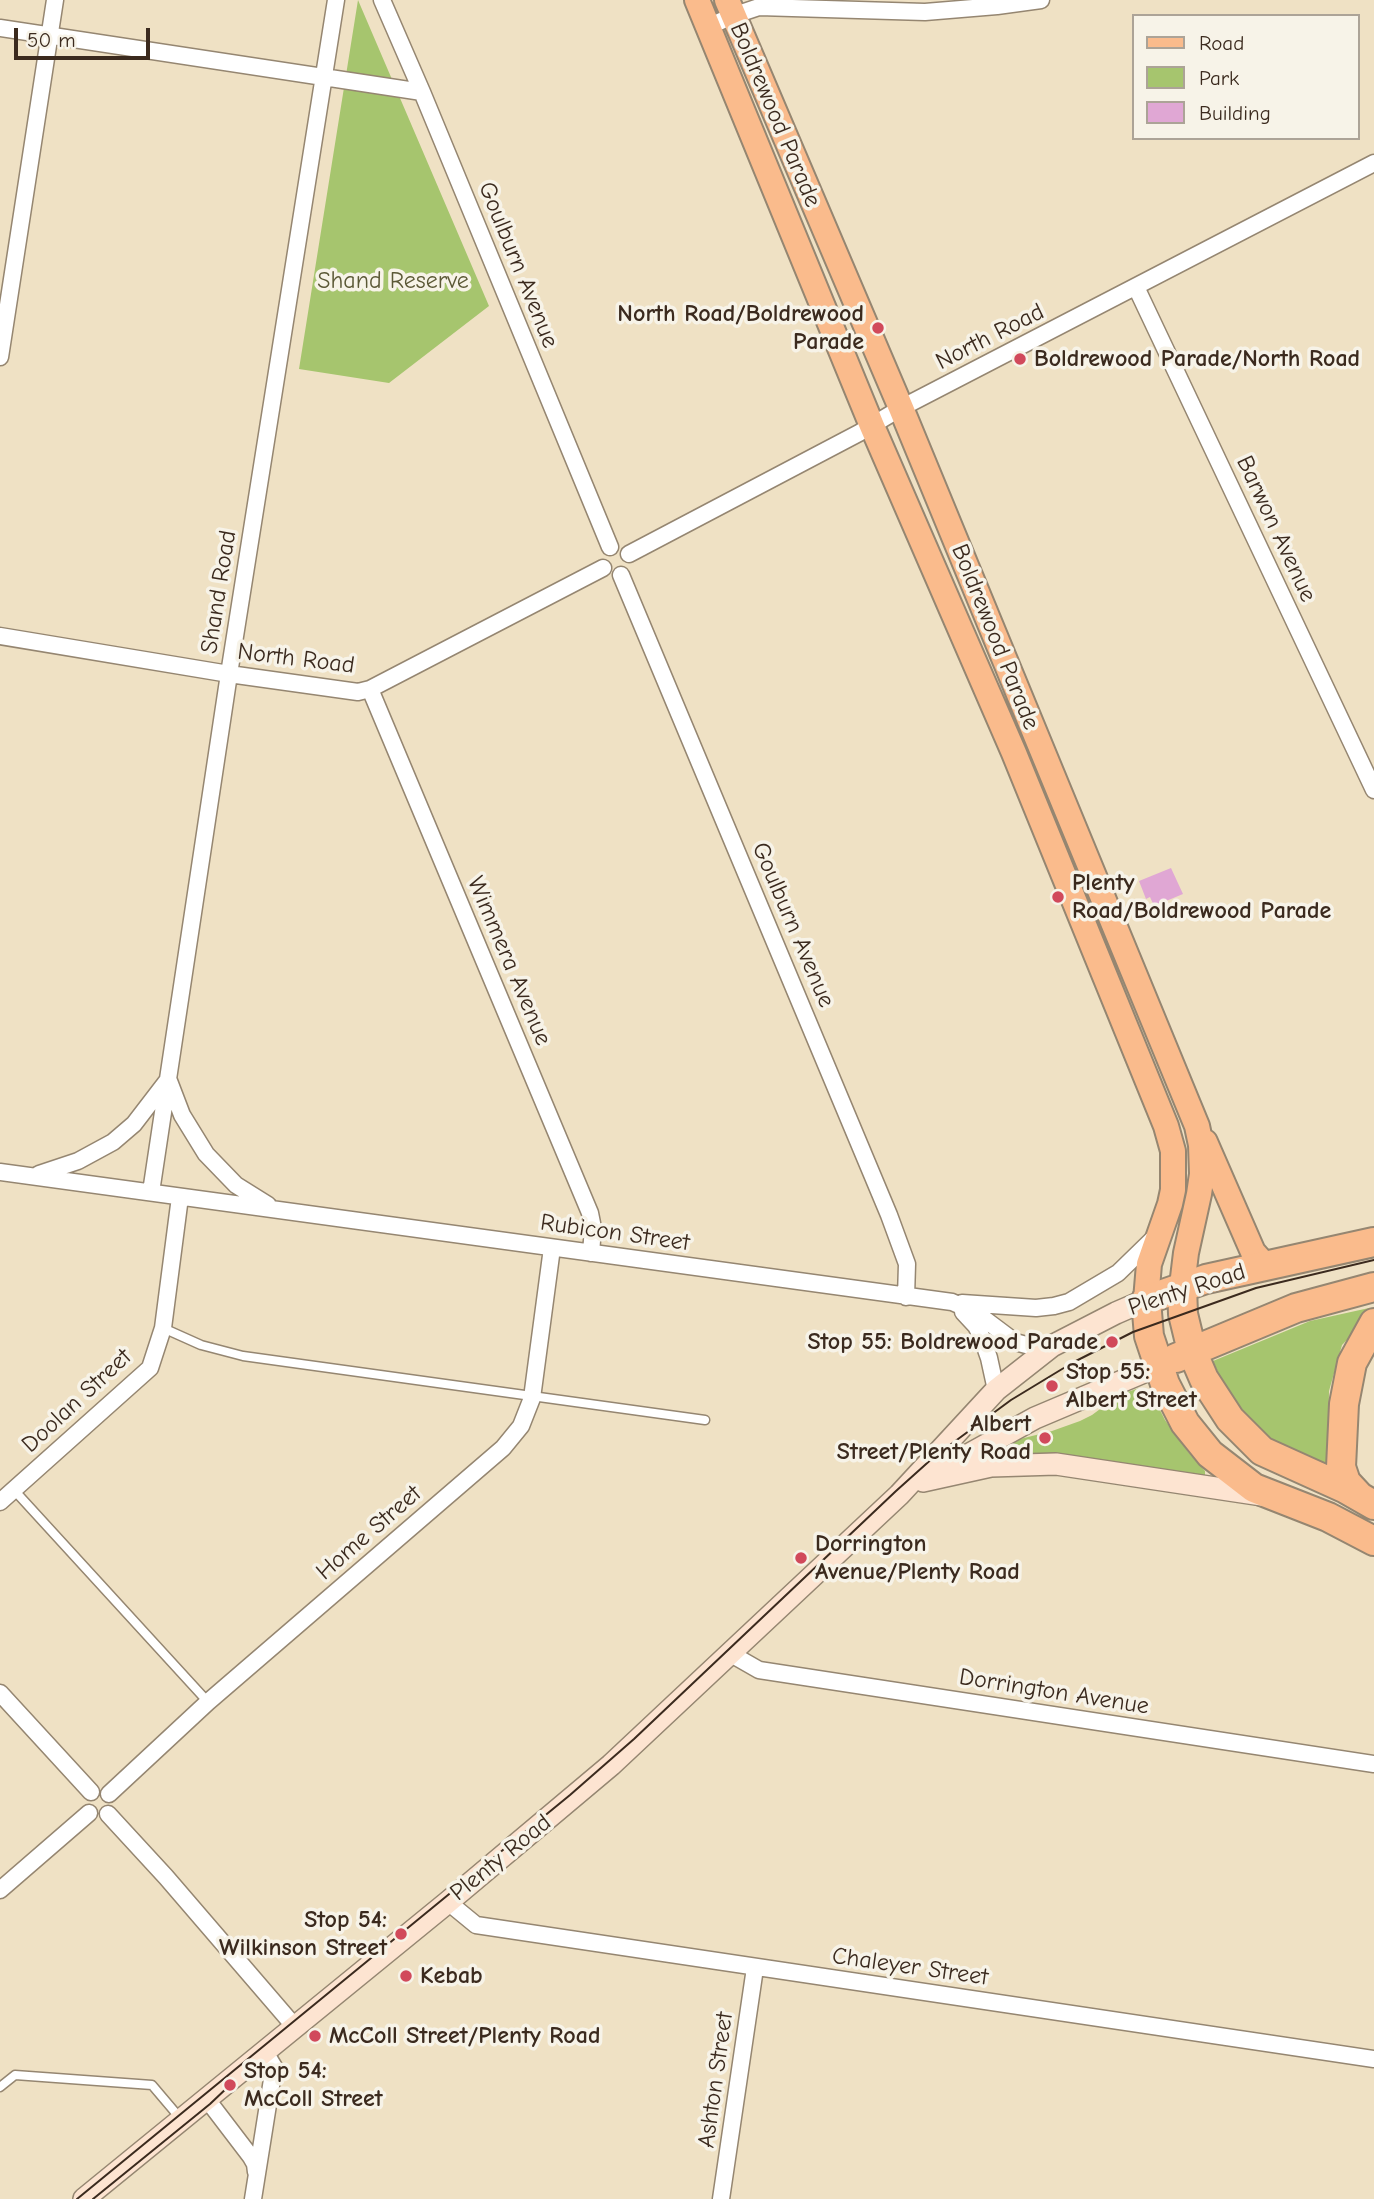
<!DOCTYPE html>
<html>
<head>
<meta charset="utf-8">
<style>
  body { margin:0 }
  #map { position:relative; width:1374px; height:2199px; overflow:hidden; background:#efe1c4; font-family:"Comic Neue",sans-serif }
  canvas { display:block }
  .legend { position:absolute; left:1132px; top:14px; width:228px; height:126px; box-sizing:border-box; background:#f7f3e8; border:2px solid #aca397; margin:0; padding:9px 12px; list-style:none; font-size:21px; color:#3b2a1e }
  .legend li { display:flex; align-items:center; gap:14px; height:35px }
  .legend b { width:35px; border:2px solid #aca397 }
  .scale { position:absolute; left:14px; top:28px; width:136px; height:32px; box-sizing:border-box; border:4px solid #3b2a1e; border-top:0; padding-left:9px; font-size:21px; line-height:24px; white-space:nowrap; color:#3b2a1e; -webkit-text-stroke:5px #f7f3e8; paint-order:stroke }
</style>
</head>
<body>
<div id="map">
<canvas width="1374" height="2199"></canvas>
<ul class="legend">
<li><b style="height:9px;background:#fabb8c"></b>Road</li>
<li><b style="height:19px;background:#a6c56e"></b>Park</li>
<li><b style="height:19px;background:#e0a7d4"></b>Building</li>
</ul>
<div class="scale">50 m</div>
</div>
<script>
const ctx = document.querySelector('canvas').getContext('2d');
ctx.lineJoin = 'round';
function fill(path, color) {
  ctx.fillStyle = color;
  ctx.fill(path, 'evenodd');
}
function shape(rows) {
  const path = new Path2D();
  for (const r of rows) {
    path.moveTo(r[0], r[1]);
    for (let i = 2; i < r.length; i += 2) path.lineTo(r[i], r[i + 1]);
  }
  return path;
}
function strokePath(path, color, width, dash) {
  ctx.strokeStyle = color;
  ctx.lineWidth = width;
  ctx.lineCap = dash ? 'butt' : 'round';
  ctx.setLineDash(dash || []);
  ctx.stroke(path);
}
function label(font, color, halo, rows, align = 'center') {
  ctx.font = font + ' "Comic Neue",sans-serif';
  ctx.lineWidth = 7;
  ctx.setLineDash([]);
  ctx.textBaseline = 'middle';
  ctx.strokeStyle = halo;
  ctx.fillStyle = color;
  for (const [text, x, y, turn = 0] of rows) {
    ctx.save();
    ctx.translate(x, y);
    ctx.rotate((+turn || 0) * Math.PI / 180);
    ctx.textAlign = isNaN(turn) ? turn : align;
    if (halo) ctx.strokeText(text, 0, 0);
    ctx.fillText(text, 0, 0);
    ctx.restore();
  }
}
fill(shape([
  [358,0,489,306,389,383,299,369],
  [1369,1308,1374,1309,1374,1312,1342,1345,1329,1391,1328,1472,1270,1442,1227,1392,1213,1361,1310,1321],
  [1139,1388,1143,1398,1152,1394,1165,1420,1189,1453,1205,1471,1205,1476,1075,1456,997,1457,996,1451,1020,1439,1052,1431,1080,1421,1092,1415,1119,1395]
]), '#a6c56e');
fill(shape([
  [1171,868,1183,894,1154,906,1150,897,1146,899,1139,881]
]), '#e0a7d4');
const lane = shape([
  [163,1328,201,1345,243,1356,705,1420],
  [14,1490,208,1702],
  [0,2087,15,2075,152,2085,180,2118]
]);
const street = shape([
  [382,0,422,92,610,547],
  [708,27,732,16,759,7,925,12,997,6,1041,0],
  [0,28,422,92],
  [1136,287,1374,790],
  [0,357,55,0],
  [629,554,859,433,901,408,1374,163],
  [621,575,889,1215,907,1264,906,1297],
  [0,636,229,674,358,692,370,689,603,568],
  [370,689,590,1213,593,1228,591,1253],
  [169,1081,182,1115,206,1154,236,1185,268,1205],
  [0,1172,952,1302,975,1312,1015,1342,1045,1350],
  [39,1174,78,1161,113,1142,134,1124,167,1081],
  [151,1192,229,674,336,0],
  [962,1303,1036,1308,1054,1306,1069,1302,1118,1273,1154,1238],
  [963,1312,976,1326,982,1338,989,1358,996,1390],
  [0,1502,150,1368,163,1328,180,1197],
  [731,1654,759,1670,1374,1764],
  [0,1693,91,1792],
  [109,1794,208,1702,503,1448,521,1426,532,1398,552,1248],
  [108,1814,166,1877,295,2027],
  [0,1890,89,1813],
  [448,1902,476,1925,1374,2059],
  [206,2098,251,2157,255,2164,256,2172],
  [253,2199,274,2067,265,2052],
  [721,2199,755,1968]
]);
const secondary = shape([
  [939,1471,1035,1418,1158,1366],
  [923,1481,991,1466,1056,1464,1262,1495],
  [84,2199,448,1902,611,1765,899,1495,996,1390,1052,1346,1116,1313,1146,1300]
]);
const primary = shape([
  [697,0,872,426,1014,753,1166,1126,1173,1151,1173,1190,1170,1204,1149,1264,1146,1300],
  [727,0,901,408,1197,1126,1201,1145,1202,1174,1199,1194,1186,1253,1182,1286],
  [1205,1142,1253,1252,1261,1261,1270,1265]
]);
const highway = shape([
  [1374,1242,1206,1279,1146,1300,1149,1336,1165,1384,1185,1423,1210,1454,1254,1488,1328,1517,1374,1541],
  [1182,1286,1183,1314,1192,1351,1204,1379,1230,1419,1262,1451,1346,1489,1374,1505],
  [1176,1358,1296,1308,1374,1287],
  [1359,1496,1346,1482,1341,1467,1344,1404,1352,1363,1374,1323]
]);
strokePath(lane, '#958671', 11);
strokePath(street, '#958671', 19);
strokePath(secondary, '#958671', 24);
strokePath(primary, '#958671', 28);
strokePath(highway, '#958671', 32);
strokePath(lane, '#fff', 8);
strokePath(street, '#fff', 16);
strokePath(secondary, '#fde4d1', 21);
strokePath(primary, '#fabb8c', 24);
strokePath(highway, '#fabb8c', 28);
strokePath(shape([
  [77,2199,570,1795,634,1739,896,1491,935,1456,1011,1400,1072,1363,1133,1332,1256,1288,1374,1260],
  [93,2199,210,2104,230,2085]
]), '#3b2a1e', 2);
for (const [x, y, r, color] of [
  [878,328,7,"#d1495b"],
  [1020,359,7,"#d1495b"],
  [1058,897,7,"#d1495b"],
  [1112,1342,7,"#d1495b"],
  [1052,1386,7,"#d1495b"],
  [1045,1438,7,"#d1495b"],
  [801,1558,7,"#d1495b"],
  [401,1934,7,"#d1495b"],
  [406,1976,7,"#d1495b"],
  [315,2036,7,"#d1495b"],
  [230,2085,7,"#d1495b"]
]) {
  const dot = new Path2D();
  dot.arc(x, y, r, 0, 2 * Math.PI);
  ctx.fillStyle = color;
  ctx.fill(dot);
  strokePath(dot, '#f7f3e8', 2.5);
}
label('24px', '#3b2a1e', '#f7f3e8', [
  ["Boldrewood Parade",775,115,67],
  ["Goulburn Avenue",518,265,68],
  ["North Road",990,337,-27],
  ["Barwon Avenue",1276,529,65],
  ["Shand Road",219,592,-81],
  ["Boldrewood Parade",995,637,68],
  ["North Road",296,659,7],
  ["Goulburn Avenue",793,925,67],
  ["Wimmera Avenue",509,961,67],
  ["Rubicon Street",615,1233,8],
  ["Plenty Road",1187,1290,-18],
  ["Doolan Street",77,1401,-43],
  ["Home Street",369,1533,-41],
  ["Dorrington Avenue",1054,1692,9],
  ["Plenty Road",501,1858,-39],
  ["Chaleyer Street",910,1967,8],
  ["Ashton Street",716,2080,-82]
]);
label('24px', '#5b5836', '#f7f3e8', [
  ["Shand Reserve",393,281]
]);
label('bold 24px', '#3b2a1e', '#f7f3e8', [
  ["North Road/Boldrewood",864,314,"right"],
  ["Parade",864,342,"right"],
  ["Boldrewood Parade/North Road",1034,359],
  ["Plenty",1072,883],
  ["Road/Boldrewood Parade",1072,911],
  ["Stop 55: Boldrewood Parade",1098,1342,"right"],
  ["Stop 55:",1066,1372],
  ["Albert Street",1066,1400],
  ["Albert",1031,1424,"right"],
  ["Street/Plenty Road",1031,1452,"right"],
  ["Dorrington",815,1544],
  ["Avenue/Plenty Road",815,1572],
  ["Stop 54:",387,1920,"right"],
  ["Wilkinson Street",387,1948,"right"],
  ["Kebab",420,1976],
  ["McColl Street/Plenty Road",329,2036],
  ["Stop 54:",244,2071],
  ["McColl Street",244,2099]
], 'left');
</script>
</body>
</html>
